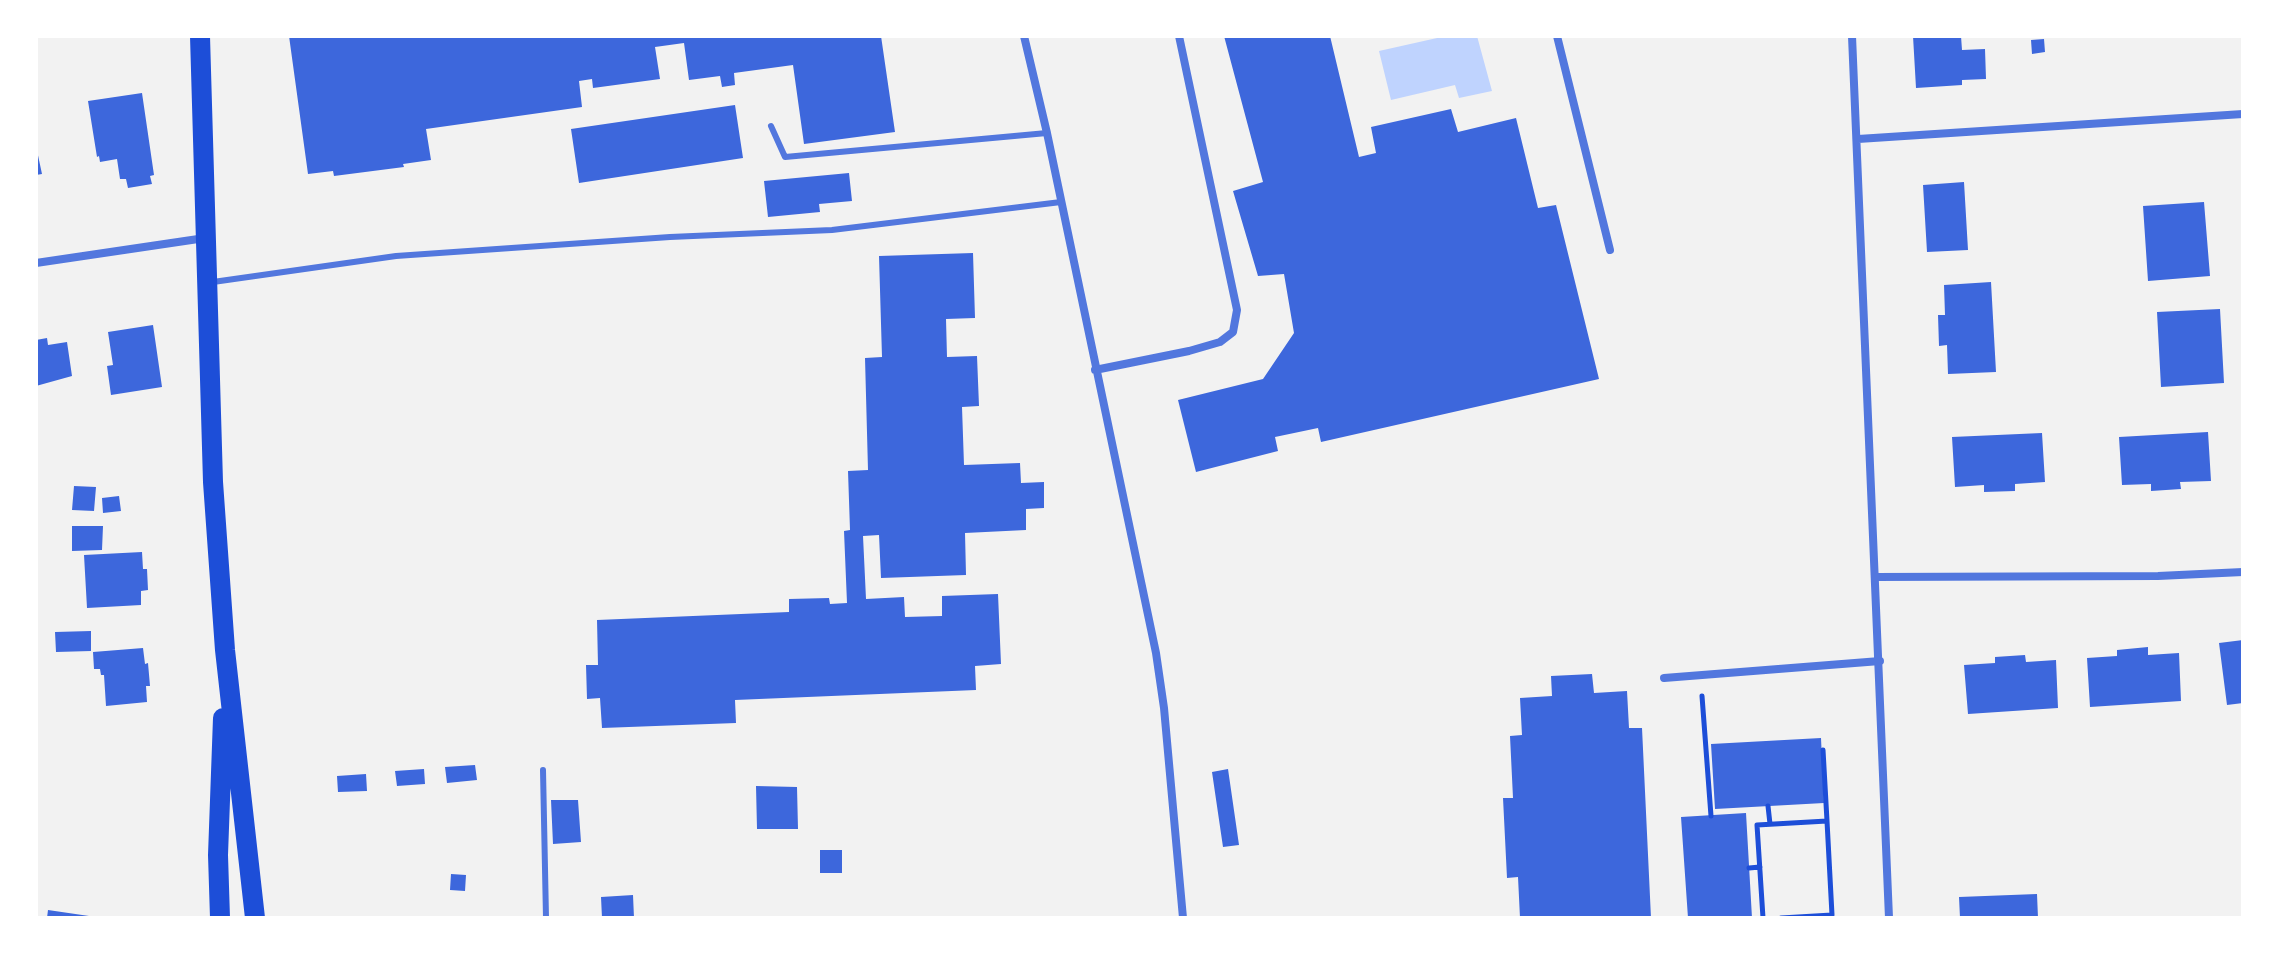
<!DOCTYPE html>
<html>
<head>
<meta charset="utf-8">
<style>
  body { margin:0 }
  #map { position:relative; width:2279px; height:954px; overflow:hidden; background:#f2f2f2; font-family:Figtree,sans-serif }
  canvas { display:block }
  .frame { position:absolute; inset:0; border:38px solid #fff; pointer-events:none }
</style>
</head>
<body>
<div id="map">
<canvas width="2279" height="954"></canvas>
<div class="frame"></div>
</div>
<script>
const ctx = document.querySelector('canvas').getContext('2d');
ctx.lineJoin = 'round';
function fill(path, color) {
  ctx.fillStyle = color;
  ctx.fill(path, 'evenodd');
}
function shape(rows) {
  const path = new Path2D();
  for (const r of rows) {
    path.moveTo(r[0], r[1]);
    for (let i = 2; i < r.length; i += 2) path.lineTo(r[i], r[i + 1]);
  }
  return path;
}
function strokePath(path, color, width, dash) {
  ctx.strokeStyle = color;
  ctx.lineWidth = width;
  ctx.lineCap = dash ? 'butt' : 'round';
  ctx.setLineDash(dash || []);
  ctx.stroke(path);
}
fill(shape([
  [1446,36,1477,36,1492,91,1459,98,1455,85,1391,100,1379,51]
]), '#bfd3fe');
fill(shape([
  [289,36,881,36,895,132,804,144,793,65,734,73,735,85,722,87,720,76,689,80,684,43,655,47,660,79,593,88,592,79,579,81,582,107,426,129,431,160,403,164,404,167,334,176,333,171,308,174],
  [1224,36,1330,36,1359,157,1376,153,1371,127,1451,109,1458,132,1516,118,1538,208,1556,205,1599,379,1321,442,1318,428,1275,437,1278,451,1196,472,1178,400,1263,379,1294,333,1284,274,1258,276,1233,191,1263,182],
  [1913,36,1961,36,1962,50,1985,49,1986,79,1962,80,1962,85,1916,88],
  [2044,39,2045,52,2032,54,2031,40],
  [142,93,154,175,150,176,152,184,128,188,126,179,120,179,117,159,100,162,99,156,97,157,88,101],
  [735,105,743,158,579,183,571,129],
  [36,146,42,174,36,175],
  [849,173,852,201,819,204,820,212,768,217,764,181],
  [1964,182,1968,250,1927,252,1923,185],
  [2204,202,2210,276,2148,281,2143,206],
  [973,253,975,318,946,319,947,357,977,356,979,406,962,407,964,465,1020,463,1021,483,1044,482,1044,508,1026,509,1026,530,965,533,966,575,881,578,879,535,863,536,866,599,904,597,905,617,942,616,942,596,998,594,1001,664,975,666,976,690,735,700,736,723,602,728,600,698,587,699,586,665,598,665,597,620,789,612,789,599,829,598,830,604,847,603,844,531,850,530,848,471,868,470,865,358,882,357,879,256],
  [1991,282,1996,372,1948,374,1947,345,1939,346,1938,315,1945,315,1944,285],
  [2220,309,2224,383,2161,387,2157,312],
  [153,325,162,387,111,395,107,366,113,365,108,332],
  [47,338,48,345,67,342,72,376,36,386,36,340],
  [2208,432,2211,481,2180,482,2181,489,2151,491,2151,484,2122,485,2119,437],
  [2042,433,2045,482,2015,484,2015,491,1984,492,1984,485,1955,487,1952,437],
  [74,486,96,487,94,511,72,510],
  [119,496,121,511,103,513,102,498],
  [72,526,103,526,102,550,72,551],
  [142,552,143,569,147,569,148,590,141,591,141,605,87,608,84,555],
  [91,631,91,651,56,652,55,632],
  [2243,640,2243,703,2227,705,2219,643],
  [2148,647,2148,655,2179,653,2181,701,2090,707,2087,658,2117,656,2117,650],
  [143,648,145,664,148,663,150,686,146,686,147,702,106,706,104,675,101,675,100,669,94,669,93,652],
  [2025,655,2026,662,2056,660,2058,708,1968,714,1964,665,1995,663,1995,657],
  [1592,674,1594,693,1627,691,1629,728,1642,728,1651,918,1520,918,1518,877,1507,878,1503,798,1513,798,1510,736,1522,735,1520,698,1552,696,1551,676],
  [1821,738,1824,803,1715,809,1711,744],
  [475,765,477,780,447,783,445,767],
  [424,769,425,784,397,786,395,771],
  [1228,769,1239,845,1223,847,1212,772],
  [366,774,367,791,338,792,337,776],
  [756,786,797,787,798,829,757,829],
  [551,800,578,800,581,842,553,844],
  [1746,813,1752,918,1688,918,1681,817],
  [820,850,842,850,842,873,820,873],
  [451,874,466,875,465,891,450,890],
  [2037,894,2038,918,1960,918,1959,897],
  [633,895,634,918,602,918,601,897],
  [48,910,89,916,89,918,47,918]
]), '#3d67dc');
strokePath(shape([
  [1702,696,1711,816],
  [1823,750,1827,821],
  [1768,806,1770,824],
  [1749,868,1760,867],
  [1763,918,1757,825,1827,821,1832,915,1781,918]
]), '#1d4ed8', 5);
strokePath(shape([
  [771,126,785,157,1047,133],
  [213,282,396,256,670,237,832,230,1061,202],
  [543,770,546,918]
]), '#5277de', 6);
strokePath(shape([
  [1024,36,1047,133,1156,653,1164,708,1183,918],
  [1557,36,1610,250],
  [1852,36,1889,918],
  [1858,139,2243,114],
  [36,263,205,238],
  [1095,370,1189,351,1220,342,1233,332,1237,310,1179,36],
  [1876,577,2158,576,2243,572],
  [1664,678,1880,661]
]), '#5277de', 8);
strokePath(shape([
  [200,36,213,482,225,650,255,918],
  [220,918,218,855,223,718]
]), '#1d4ed8', 20);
</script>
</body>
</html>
